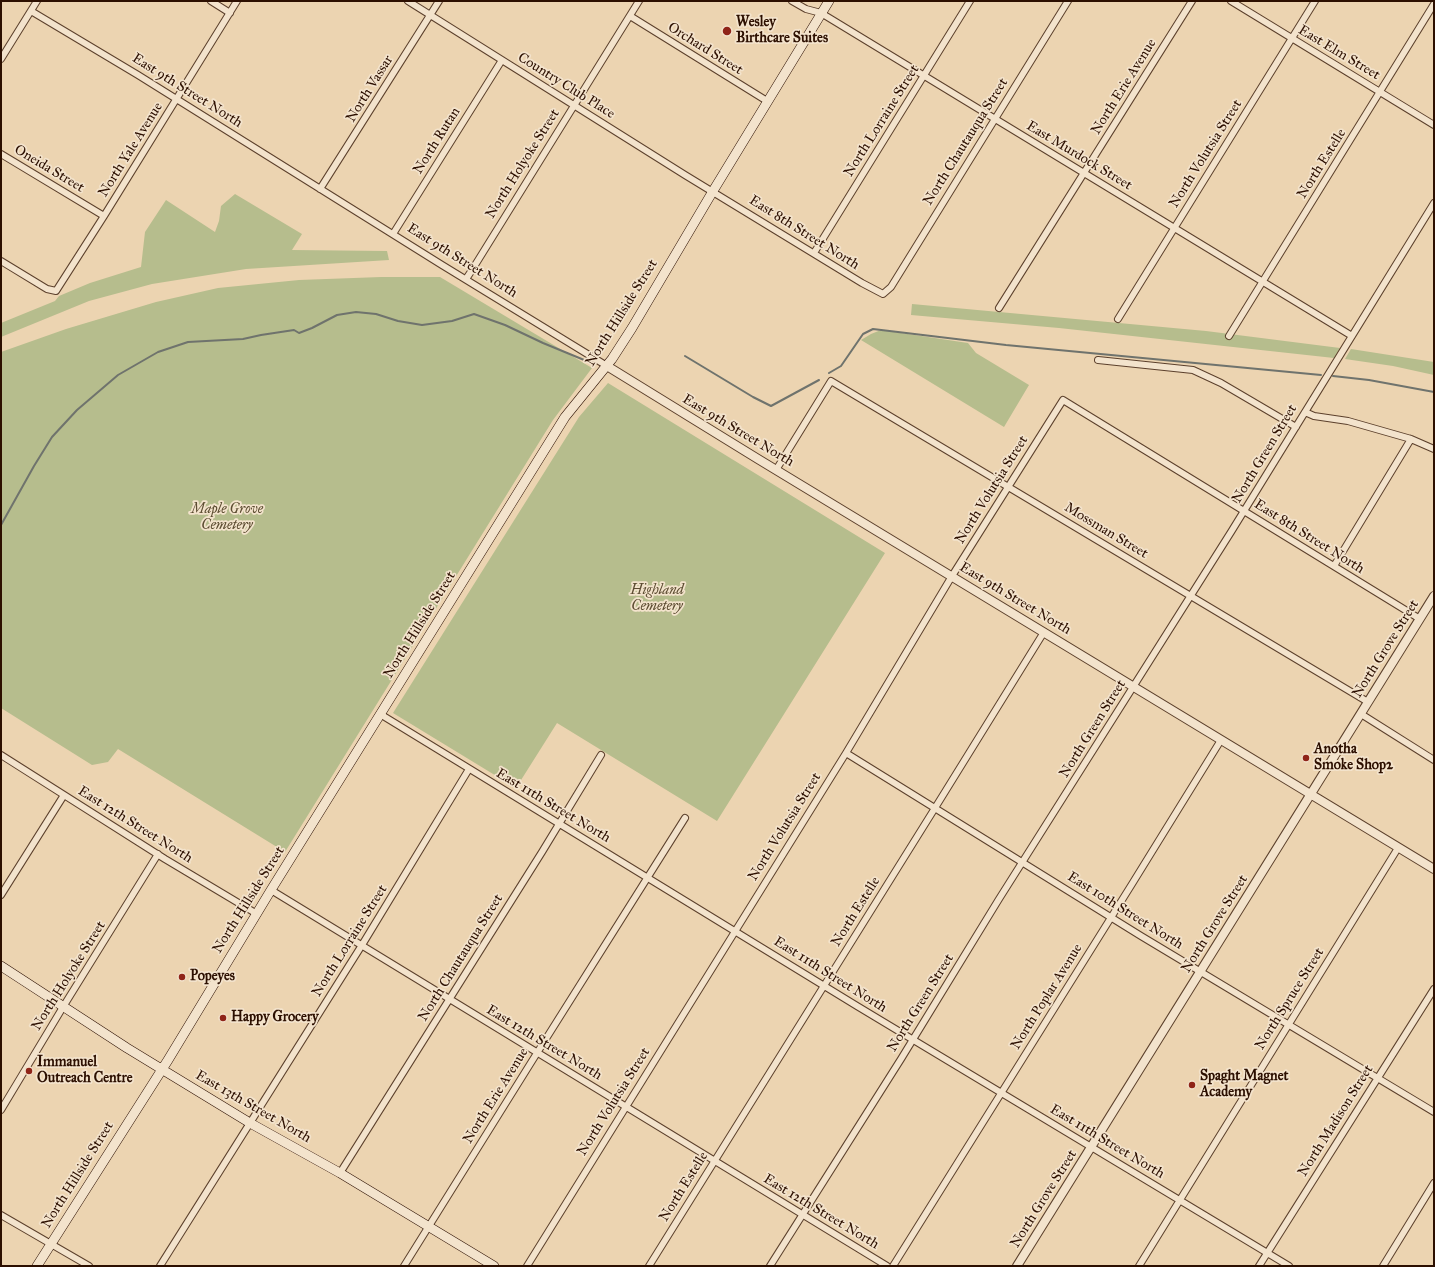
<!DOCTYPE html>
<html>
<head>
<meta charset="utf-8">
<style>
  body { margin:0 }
  #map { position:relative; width:1435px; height:1267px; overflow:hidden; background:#ecd4b1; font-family:"IM FELL Great Primer",serif }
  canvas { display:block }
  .frame { position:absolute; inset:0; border:2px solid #2c0f00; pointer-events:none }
</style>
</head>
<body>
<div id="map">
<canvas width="1435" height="1267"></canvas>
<div class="frame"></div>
</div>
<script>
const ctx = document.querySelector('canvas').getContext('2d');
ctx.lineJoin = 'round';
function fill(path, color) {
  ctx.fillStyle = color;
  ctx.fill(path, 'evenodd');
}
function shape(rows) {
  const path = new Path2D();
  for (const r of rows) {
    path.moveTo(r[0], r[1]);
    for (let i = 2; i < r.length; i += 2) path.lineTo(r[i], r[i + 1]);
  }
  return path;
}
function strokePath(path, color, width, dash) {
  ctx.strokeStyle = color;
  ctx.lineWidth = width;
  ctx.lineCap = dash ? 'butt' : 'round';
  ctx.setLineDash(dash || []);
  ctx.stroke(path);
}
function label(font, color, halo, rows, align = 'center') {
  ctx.font = font + ' "IM FELL Great Primer",serif';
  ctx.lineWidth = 3.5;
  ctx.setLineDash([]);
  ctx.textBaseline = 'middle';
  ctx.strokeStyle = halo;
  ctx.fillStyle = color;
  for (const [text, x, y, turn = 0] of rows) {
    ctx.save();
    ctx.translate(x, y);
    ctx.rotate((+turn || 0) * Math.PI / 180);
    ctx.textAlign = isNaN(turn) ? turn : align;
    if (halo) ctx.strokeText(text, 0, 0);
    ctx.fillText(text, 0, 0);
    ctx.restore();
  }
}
fill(shape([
  [235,194,302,234,292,250,387,251,389,260,246,269,152,284,89,301,1,337,1,323,55,301,59,296,90,283,141,267,145,232,166,200,215,232,219,221,221,206],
  [381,277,440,277,592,368,553,420,285,852,118,749,108,762,92,765,1,708,1,352,66,329,156,302,218,288,299,280],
  [912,304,1206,331,1340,348,1334,358,1059,328,911,315],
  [881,330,968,343,976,353,1029,385,1004,427,861,340,871,334],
  [1351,349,1434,362,1434,375,1393,366,1345,359],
  [608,383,885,553,717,821,557,723,516,788,393,713,579,417]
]), '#b6bd8d');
strokePath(shape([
  [685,356,753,397,771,406,819,380],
  [829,373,841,366,863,334,873,329,1006,345,1321,375],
  [1333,376,1369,380,1434,392],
  [1,525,34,466,52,437,77,410,118,375,158,352,188,342,243,339,261,335,294,330,299,333,312,328,337,315,356,312,376,314,398,321,422,325,452,321,474,314,505,325,543,343,589,362]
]), '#6f736d', 2);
const minor = shape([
  [211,1,230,13],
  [408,1,685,175,862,283,883,294,891,287,1068,1],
  [792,1,806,9,821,13,1352,336],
  [1231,1,1434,125],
  [31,11,138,75,442,265,607,366],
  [630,16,767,101],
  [1,59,37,1],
  [1,154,104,216],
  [320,189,439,1],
  [393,234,502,60],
  [814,253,970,1],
  [1,261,47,289,56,291,104,216,237,1],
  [466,279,472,270,639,1],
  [999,308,1192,1],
  [1118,319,1315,1],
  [1229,336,1434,4],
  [1098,360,1193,370,1221,383,1296,427],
  [1305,412,1314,416,1348,421,1411,439,1434,449],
  [776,470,831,381,1368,702],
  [1334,566,1411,439],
  [380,714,857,1006,1289,1266],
  [1361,714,1434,760],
  [846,753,1141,936,1434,1112],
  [1,755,165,859,257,914],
  [271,890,887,1266],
  [1,895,64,795],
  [1,1110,63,1007,158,854],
  [340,1173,542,852,601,755],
  [1,1215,89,1266],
  [160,1266,362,945,469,769],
  [404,1266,537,1053,685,818],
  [527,1266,846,753,952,576,1063,400,1420,619],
  [649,1266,935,808,1044,632],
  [770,1266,901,1059,999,899,1231,532,1434,203],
  [893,1266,1132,884,1221,740],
  [1139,1266,1398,848],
  [1259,1266,1434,989],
  [1383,1266,1434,1183]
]);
const tertiary = shape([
  [607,366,758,459,1434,869],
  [1017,1266,1434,596]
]);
const secondary = shape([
  [1,966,127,1048,250,1123,340,1173,494,1266],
  [37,1266,168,1060,271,890,565,417,612,359,632,328,713,191,829,1]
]);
strokePath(minor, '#5c402c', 8);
strokePath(tertiary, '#5c402c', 10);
strokePath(secondary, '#2c0f00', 10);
strokePath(minor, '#f3e3cc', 6);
strokePath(tertiary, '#f3e3cc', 8);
strokePath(secondary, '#f3e3cc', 9);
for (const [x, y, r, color] of [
  [727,31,5,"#8f2418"],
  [1306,758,4,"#8f2418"],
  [182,977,4,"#8f2418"],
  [223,1018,4,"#8f2418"],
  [29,1071,4,"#8f2418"],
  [1192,1085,4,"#8f2418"]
]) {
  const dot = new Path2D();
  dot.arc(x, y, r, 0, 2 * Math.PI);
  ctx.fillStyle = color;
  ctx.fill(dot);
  strokePath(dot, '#f3e3cc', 1.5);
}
label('bold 14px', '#2c0f00', '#f3e3cc', [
  ["Wesley",736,23],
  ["Birthcare Suites",736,39],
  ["Anotha",1314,750],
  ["Smoke Shop2",1314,766],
  ["Popeyes",190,977],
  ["Happy Grocery",231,1018],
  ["Immanuel",37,1063],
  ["Outreach Centre",37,1079],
  ["Spaght Magnet",1200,1077],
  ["Academy",1200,1093]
], 'left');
label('14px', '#2c0f00', '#f3e3cc', [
  ["Orchard Street",705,49,32],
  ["East Elm Street",1339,53,31],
  ["Country Club Place",566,86,32],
  ["North Erie Avenue",1124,87,-58],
  ["North Vassar",370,89,-58],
  ["East 9th Street North",187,91,32],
  ["North Lorraine Street",882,121,-58],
  ["North Rutan",437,141,-58],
  ["North Chautauqua Street",966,142,-58],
  ["North Yale Avenue",131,150,-58],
  ["North Volutsia Street",1206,154,-58],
  ["East Murdock Street",1079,156,31],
  ["North Holyoke Street",523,164,-58],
  ["North Estelle",1322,164,-58],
  ["Oneida Street",49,169,31],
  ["East 8th Street North",804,233,32],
  ["East 9th Street North",462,261,32],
  ["North Hillside Street",622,313,-58],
  ["East 9th Street North",738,431,31],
  ["North Green Street",1265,454,-59],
  ["North Volutsia Street",992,490,-58],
  ["Mossman Street",1106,531,31],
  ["East 8th Street North",1309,537,32],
  ["East 9th Street North",1015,599,31],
  ["North Hillside Street",420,625,-58],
  ["North Grove Street",1386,649,-58],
  ["North Green Street",1093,729,-58],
  ["East 11th Street North",553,806,31],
  ["East 12th Street North",135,825,32],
  ["North Volutsia Street",785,827,-58],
  ["North Hillside Street",249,900,-58],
  ["East 10th Street North",1125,911,32],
  ["North Estelle",856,912,-58],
  ["North Grove Street",1215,924,-58],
  ["North Lorraine Street",350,941,-58],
  ["North Chautauqua Street",461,958,-58],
  ["East 11th Street North",830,975,32],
  ["North Holyoke Street",69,976,-58],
  ["North Poplar Avenue",1047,997,-58],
  ["North Spruce Street",1290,999,-58],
  ["North Green Street",921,1003,-58],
  ["East 12th Street North",544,1043,31],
  ["North Erie Avenue",496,1096,-58],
  ["North Volutsia Street",614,1102,-58],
  ["East 13th Street North",253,1107,30],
  ["North Madison Street",1336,1121,-58],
  ["East 11th Street North",1107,1142,31],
  ["North Hillside Street",78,1175,-58],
  ["North Estelle",684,1187,-58],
  ["North Grove Street",1044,1199,-58],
  ["East 12th Street North",821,1212,31]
]);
label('italic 14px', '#5c4c31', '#f3e3cc', [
  ["Maple Grove",227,510],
  ["Cemetery",227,526],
  ["Highland",657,591],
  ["Cemetery",657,607]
]);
</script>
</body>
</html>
